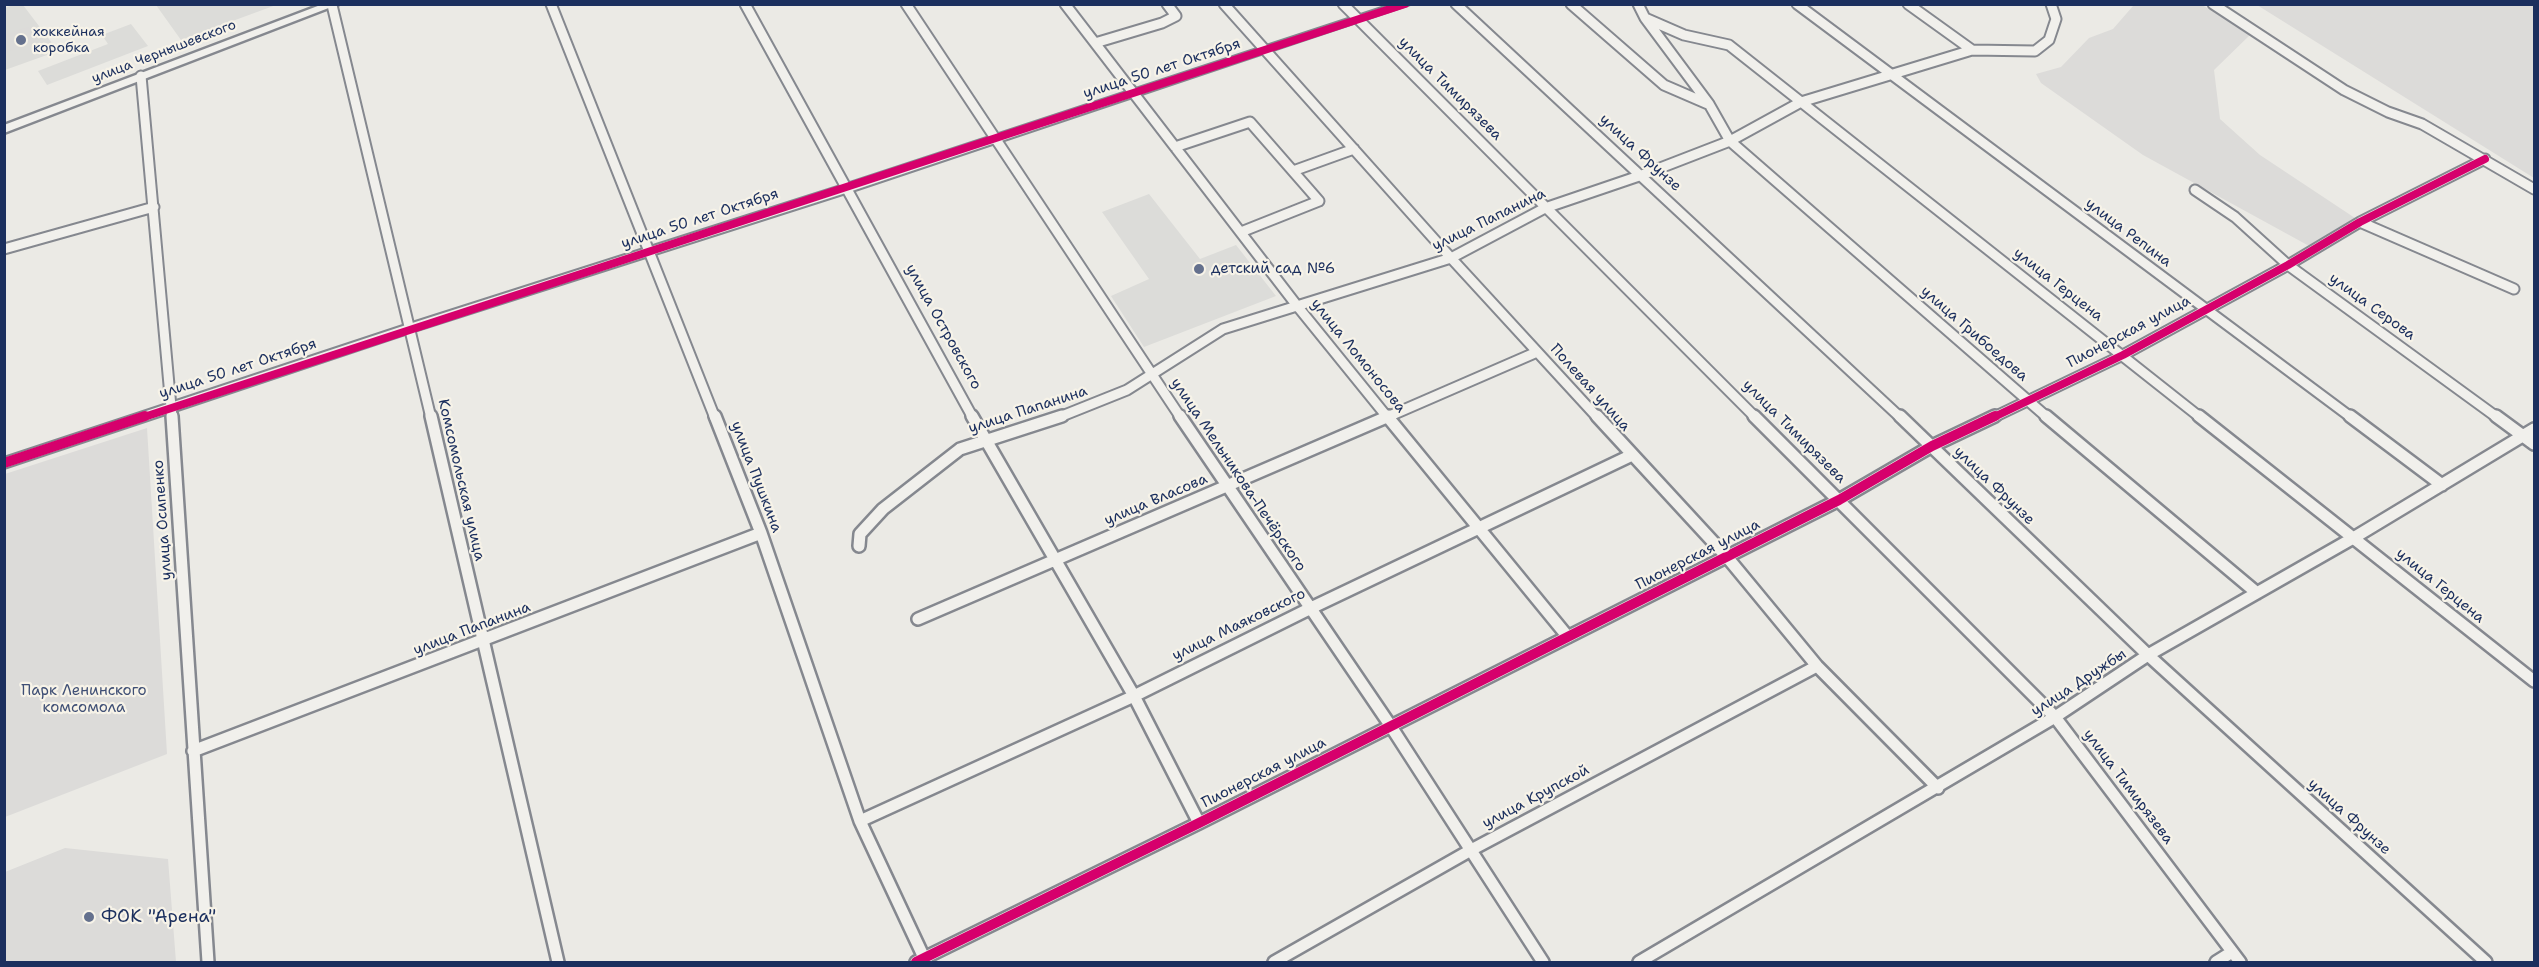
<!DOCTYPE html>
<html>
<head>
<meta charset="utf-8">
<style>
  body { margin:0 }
  #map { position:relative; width:2539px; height:967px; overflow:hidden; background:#ebeae5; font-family:"Shantell Sans",sans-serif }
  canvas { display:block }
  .frame { position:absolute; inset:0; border:6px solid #1b2f5e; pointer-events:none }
</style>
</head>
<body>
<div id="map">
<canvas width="2539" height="967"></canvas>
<div class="frame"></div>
</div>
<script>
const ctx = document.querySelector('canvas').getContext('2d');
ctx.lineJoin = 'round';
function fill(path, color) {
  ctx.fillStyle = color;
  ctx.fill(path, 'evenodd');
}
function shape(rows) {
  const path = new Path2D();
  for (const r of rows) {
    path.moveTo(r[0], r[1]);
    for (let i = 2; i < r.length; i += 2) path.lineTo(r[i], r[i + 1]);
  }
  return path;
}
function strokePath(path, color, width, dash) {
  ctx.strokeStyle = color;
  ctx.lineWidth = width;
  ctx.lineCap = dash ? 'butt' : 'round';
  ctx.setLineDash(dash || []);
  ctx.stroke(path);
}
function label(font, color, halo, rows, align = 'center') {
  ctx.font = font + ' "Shantell Sans",sans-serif';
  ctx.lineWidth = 4.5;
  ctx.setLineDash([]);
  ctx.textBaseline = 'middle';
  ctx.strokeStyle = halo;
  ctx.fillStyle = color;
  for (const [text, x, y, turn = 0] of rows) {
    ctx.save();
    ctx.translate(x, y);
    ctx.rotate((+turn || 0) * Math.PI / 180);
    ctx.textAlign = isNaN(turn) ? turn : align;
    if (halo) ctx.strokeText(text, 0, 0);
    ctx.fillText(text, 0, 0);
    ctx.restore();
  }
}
fill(shape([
  [13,5,23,5,58,51,5,70,5,8],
  [156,5,276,5,181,40],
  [131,24,148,46,47,85,38,71,108,44,102,35],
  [1149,194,1200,259,1236,245,1276,296,1144,347,1111,296,1149,279,1102,212]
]), '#dcdcd9');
fill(shape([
  [2137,4,2202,5,2251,34,2214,70,2220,119,2260,155,2358,220,2311,247,2143,155,2041,83,2036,74,2061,67,2089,38,2113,29,2133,6],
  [2257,5,2534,5,2534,178],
  [28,27,38,39,37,41,5,53,5,34],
  [147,428,167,754,5,817,5,474],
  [65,848,168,859,176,962,5,962,5,872]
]), '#dcdbd9');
const minorFar1 = shape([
  [551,4,715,418],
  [745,4,973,418],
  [906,4,1181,418],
  [1065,4,1298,307,1388,418],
  [1224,4,1451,258,1598,418],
  [1343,4,1756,418],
  [1456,4,1901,418],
  [1571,4,1664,85,1708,104],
  [1638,4,1645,18,1684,35,1729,45,2201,418],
  [1797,4,2352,418],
  [1908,4,1972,50],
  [2213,4,2344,90,2388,112,2422,124,2534,189],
  [332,5,431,418],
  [1645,18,1709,104,1730,141,2048,418],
  [1095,43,1162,23,1176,16,1167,4],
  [141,76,172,418],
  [1175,147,1250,122,1319,201,1241,232],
  [1293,171,1354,149],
  [2195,190,2235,217,2288,265,2498,418],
  [2360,222,2514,289],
  [4,249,154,207],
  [1057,418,1127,390,1223,329,1451,258,1545,208,1642,175,1730,141,1801,102,1972,50,2035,51,2049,40,2056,19,2051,4],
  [1385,418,1537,352],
  [1992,418,2123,355,2288,265,2360,222,2485,159]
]);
const minor = shape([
  [172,416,208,962],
  [431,416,558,962],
  [715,416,761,533,860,821,926,962],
  [972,416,1134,696,1199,823],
  [1180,416,1390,725,1543,962],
  [1387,416,1568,637],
  [1597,416,1727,557,1817,666,1938,788],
  [1754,416,2055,717,2240,962],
  [1900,416,2148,655,2486,962],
  [2046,416,2257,593],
  [2199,416,2534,681],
  [2350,416,2442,485],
  [2496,416,2534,444],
  [859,546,860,534,883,509,960,449,1062,416],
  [918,619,1389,416],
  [193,751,761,533],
  [860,821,1134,696,1311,608,1632,455],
  [916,962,1199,823,1839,500,1932,446,1995,416],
  [1274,962,1471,850,1817,666],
  [1639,962,2055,717,2148,655,2355,537,2534,429],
  [2216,962,2232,952]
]);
const tertiary = shape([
  [1394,4,1410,4,852,191,414,331,4,468,4,458,406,325,844,185,1394,4]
]);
const secondary = shape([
  [323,4,339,4,4,133,4,125,323,4]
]);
strokePath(minorFar1, '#85888f', 13);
strokePath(minor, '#85888f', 16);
strokePath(tertiary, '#85888f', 4);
strokePath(secondary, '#85888f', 5);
strokePath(minorFar1, '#f1f0ec', 9);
strokePath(minor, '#f1f0ec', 11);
fill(tertiary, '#f1f0ec');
fill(secondary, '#f1f0ec');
strokePath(shape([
  [141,418,1405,4],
  [1992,418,2123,355,2288,265,2360,222,2485,159]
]), '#d6006c', 8);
strokePath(shape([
  [4,463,145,416],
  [916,962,1199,823,1839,500,1932,446,1995,416]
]), '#d6006c', 10);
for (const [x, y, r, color] of [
  [21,40,6,"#64708d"],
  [1199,269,6,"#64708d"],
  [89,917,6,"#64708d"]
]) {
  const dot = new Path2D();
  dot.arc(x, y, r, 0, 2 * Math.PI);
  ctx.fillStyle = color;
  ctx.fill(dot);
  strokePath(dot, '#f7f3e8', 2);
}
label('14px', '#1b2f5e', '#f7f3e8', [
  ["хоккейная",33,32],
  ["коробка",33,48]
], 'left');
label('14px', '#1b2f5e', '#f7f3e8', [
  ["улица Чернышевского",164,52,-21]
]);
label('15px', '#1b2f5e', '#f7f3e8', [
  ["улица 50 лет Октября",1162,69,-18],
  ["улица Тимирязева",1450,89,45],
  ["улица Фрунзе",1640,153,43],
  ["улица 50 лет Октября",700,219,-18],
  ["улица Папанина",1489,220,-26],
  ["улица Репина",2128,233,37],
  ["улица Герцена",2058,285,38],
  ["улица Серова",2372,307,36],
  ["улица Островского",943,327,61],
  ["Пионерская улица",2129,332,-28],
  ["улица Грибоедова",1974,334,41],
  ["улица Ломоносова",1358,356,51],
  ["улица 50 лет Октября",238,369,-18],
  ["Полевая улица",1590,388,48],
  ["улица Папанина",1028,410,-18],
  ["улица Тимирязева",1794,432,45],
  ["улица Мельникова-Печёрского",1238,475,56],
  ["улица Пушкина",756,477,69],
  ["Комсомольская улица",461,480,77],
  ["улица Фрунзе",1994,486,44],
  ["улица Власова",1156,500,-23],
  ["улица Осипенко",163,520,-94],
  ["Пионерская улица",1698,555,-27],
  ["улица Герцена",2440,586,39],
  ["улица Маяковского",1239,625,-26],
  ["улица Папанина",472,629,-21],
  ["улица Дружбы",2079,683,-33],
  ["Пионерская улица",1264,773,-27],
  ["улица Тимирязева",2128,787,53],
  ["улица Крупской",1536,797,-28],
  ["улица Фрунзе",2349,817,42]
]);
label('15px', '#1b2f5e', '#f7f3e8', [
  ["детский сад №6",1211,269]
], 'left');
label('15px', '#3f4f75', '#f7f3e8', [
  ["Парк Ленинского",84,691],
  ["комсомола",84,708]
]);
label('18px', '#1b2f5e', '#f7f3e8', [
  ["ФОК \"Арена\"",101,917]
], 'left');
</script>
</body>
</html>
